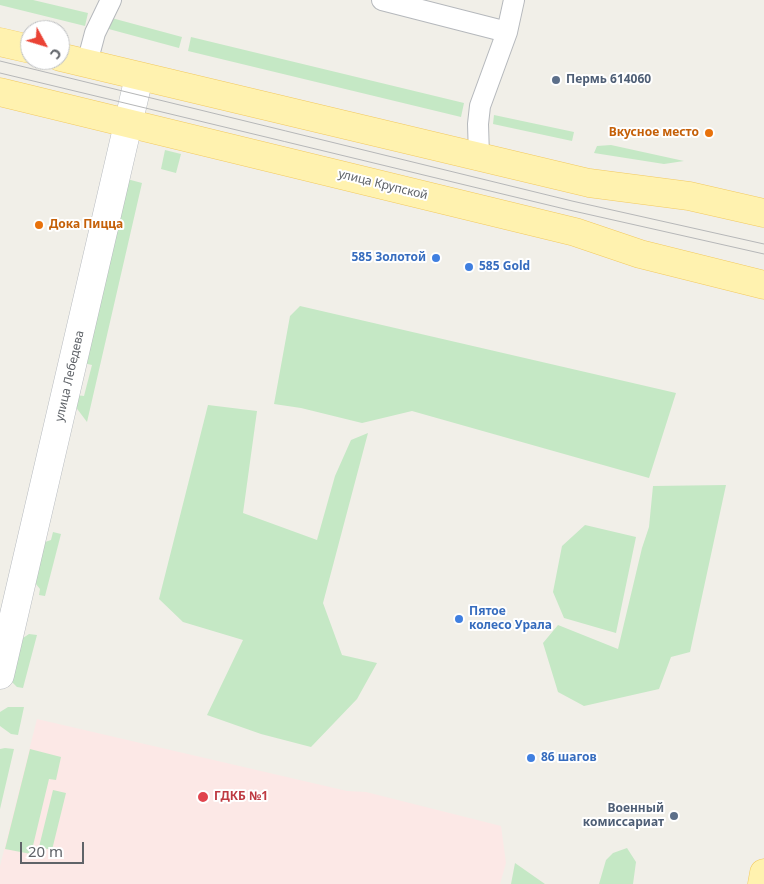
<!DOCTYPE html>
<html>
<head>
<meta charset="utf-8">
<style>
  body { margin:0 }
  #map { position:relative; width:764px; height:884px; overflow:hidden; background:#f1efe8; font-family:"Noto Sans",sans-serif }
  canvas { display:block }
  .north { position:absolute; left:20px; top:20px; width:50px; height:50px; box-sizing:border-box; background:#fff; border:1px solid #bfc1c3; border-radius:50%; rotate:129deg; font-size:14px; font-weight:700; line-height:20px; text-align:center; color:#5f6368 }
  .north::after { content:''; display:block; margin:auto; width:18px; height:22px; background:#ea4335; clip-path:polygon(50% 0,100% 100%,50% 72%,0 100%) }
  .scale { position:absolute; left:20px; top:842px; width:64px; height:22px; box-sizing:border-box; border:2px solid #5f6368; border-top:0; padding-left:6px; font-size:15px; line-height:18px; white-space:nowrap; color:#5f6368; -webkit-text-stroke:4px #fff; paint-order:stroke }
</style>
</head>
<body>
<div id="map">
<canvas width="764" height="884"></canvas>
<div class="north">С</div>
<div class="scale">20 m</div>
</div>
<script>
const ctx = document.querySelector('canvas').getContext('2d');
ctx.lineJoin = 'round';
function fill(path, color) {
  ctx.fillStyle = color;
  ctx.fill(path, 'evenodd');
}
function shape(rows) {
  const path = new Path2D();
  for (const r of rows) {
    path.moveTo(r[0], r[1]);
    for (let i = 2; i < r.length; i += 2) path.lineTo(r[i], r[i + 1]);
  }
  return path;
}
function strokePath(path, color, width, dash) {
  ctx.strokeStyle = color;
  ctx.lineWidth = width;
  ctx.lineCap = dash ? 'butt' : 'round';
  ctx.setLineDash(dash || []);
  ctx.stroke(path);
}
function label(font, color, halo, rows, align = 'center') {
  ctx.font = font + ' "Noto Sans",sans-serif';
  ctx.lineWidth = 4;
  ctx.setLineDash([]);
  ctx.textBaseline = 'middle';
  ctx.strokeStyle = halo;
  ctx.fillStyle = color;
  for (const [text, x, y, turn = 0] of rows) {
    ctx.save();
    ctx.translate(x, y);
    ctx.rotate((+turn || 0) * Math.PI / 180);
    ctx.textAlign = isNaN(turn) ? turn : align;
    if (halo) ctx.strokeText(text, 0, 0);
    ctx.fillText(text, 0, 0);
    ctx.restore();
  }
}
fill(shape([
  [37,719,347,791,366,792,501,826,506,863,500,884,0,884,0,866]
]), '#fce8e6');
fill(shape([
  [0,0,33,0,88,13,85,26,0,5],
  [108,17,182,37,179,48,105,28],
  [191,37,464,103,461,117,188,51],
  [494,115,574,132,572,141,493,124],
  [611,145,684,161,664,164,594,153,597,146],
  [165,150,181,154,176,173,161,169],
  [127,179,142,183,87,422,75,406,76,395,84,396,92,365,83,363],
  [300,306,676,393,649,478,412,411,362,423,301,408,274,404,290,316],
  [208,405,257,411,243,513,317,540,335,476,351,440,368,433,323,603,342,655,377,663,357,699,311,747,261,734,207,715,243,640,183,622,159,599],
  [726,485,690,652,671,657,659,689,584,706,558,692,543,643,558,625,618,649,642,548,649,527,653,486],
  [585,525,636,537,616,633,564,618,553,592,562,546],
  [53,532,61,534,45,596,39,595,40,589,31,578,39,544,51,540],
  [29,634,37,635,23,688,17,687,11,681,20,640],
  [8,707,24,707,18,735,11,734,0,726,0,712],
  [5,748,14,749,0,809,0,749],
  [30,749,61,757,56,780,49,779,31,854,5,849],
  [53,790,66,793,52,850,39,847],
  [627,848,636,862,633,884,599,884,606,860,613,853],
  [515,863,545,884,511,884]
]), '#c5e8c5');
const street = shape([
  [382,0,507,32],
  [87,63,95,33,111,0],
  [479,156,478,124,480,106,507,32,514,0]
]);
const secondary = shape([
  [0,675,139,77]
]);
const primary = shape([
  [0,42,30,49],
  [60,57,589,183,689,196,764,213],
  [0,92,575,232,640,254,764,285],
  [762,884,764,873]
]);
strokePath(street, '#b5b8bc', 22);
strokePath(secondary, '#b6babf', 29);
strokePath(primary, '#f2c960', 29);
strokePath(street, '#fff', 20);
strokePath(secondary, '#fff', 28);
strokePath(primary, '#fff2af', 28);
strokePath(shape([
  [0,61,572,201,764,244],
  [0,73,569,210,764,254]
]), '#b6b7b8', 1);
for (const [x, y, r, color] of [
  [556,80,5,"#5c6f8a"],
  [709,133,5,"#e8710a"],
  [39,225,5,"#e8710a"],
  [436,258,5,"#3f7fe0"],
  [469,267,5,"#3f7fe0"],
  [459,619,5,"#3f7fe0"],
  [531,758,5,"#3f7fe0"],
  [203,797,6,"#e0444e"],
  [674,816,5,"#5c6f8a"]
]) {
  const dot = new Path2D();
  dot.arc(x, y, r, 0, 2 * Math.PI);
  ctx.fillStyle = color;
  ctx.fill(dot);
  strokePath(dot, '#fff', 2);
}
label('bold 12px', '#4e5e75', '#fff', [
  ["Пермь 614060",566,80],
  ["Военный",664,809,"right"],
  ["комиссариат",664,823,"right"]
], 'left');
label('bold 12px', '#c56008', '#fff', [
  ["Вкусное место",699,133],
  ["Дока Пицца",49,225,"left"]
], 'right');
label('12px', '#5f6368', '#fff', [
  ["улица Крупской",383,185,14],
  ["улица Лебедева",70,376,-77]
]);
label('bold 12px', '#366cbe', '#fff', [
  ["585 Золотой",426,258,"right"],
  ["585 Gold",479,267],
  ["Пятое",469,612],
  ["колесо Урала",469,626],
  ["86 шагов",541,758]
], 'left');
label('bold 12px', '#be3a42', '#fff', [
  ["ГДКБ №1",214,797]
], 'left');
</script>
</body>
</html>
